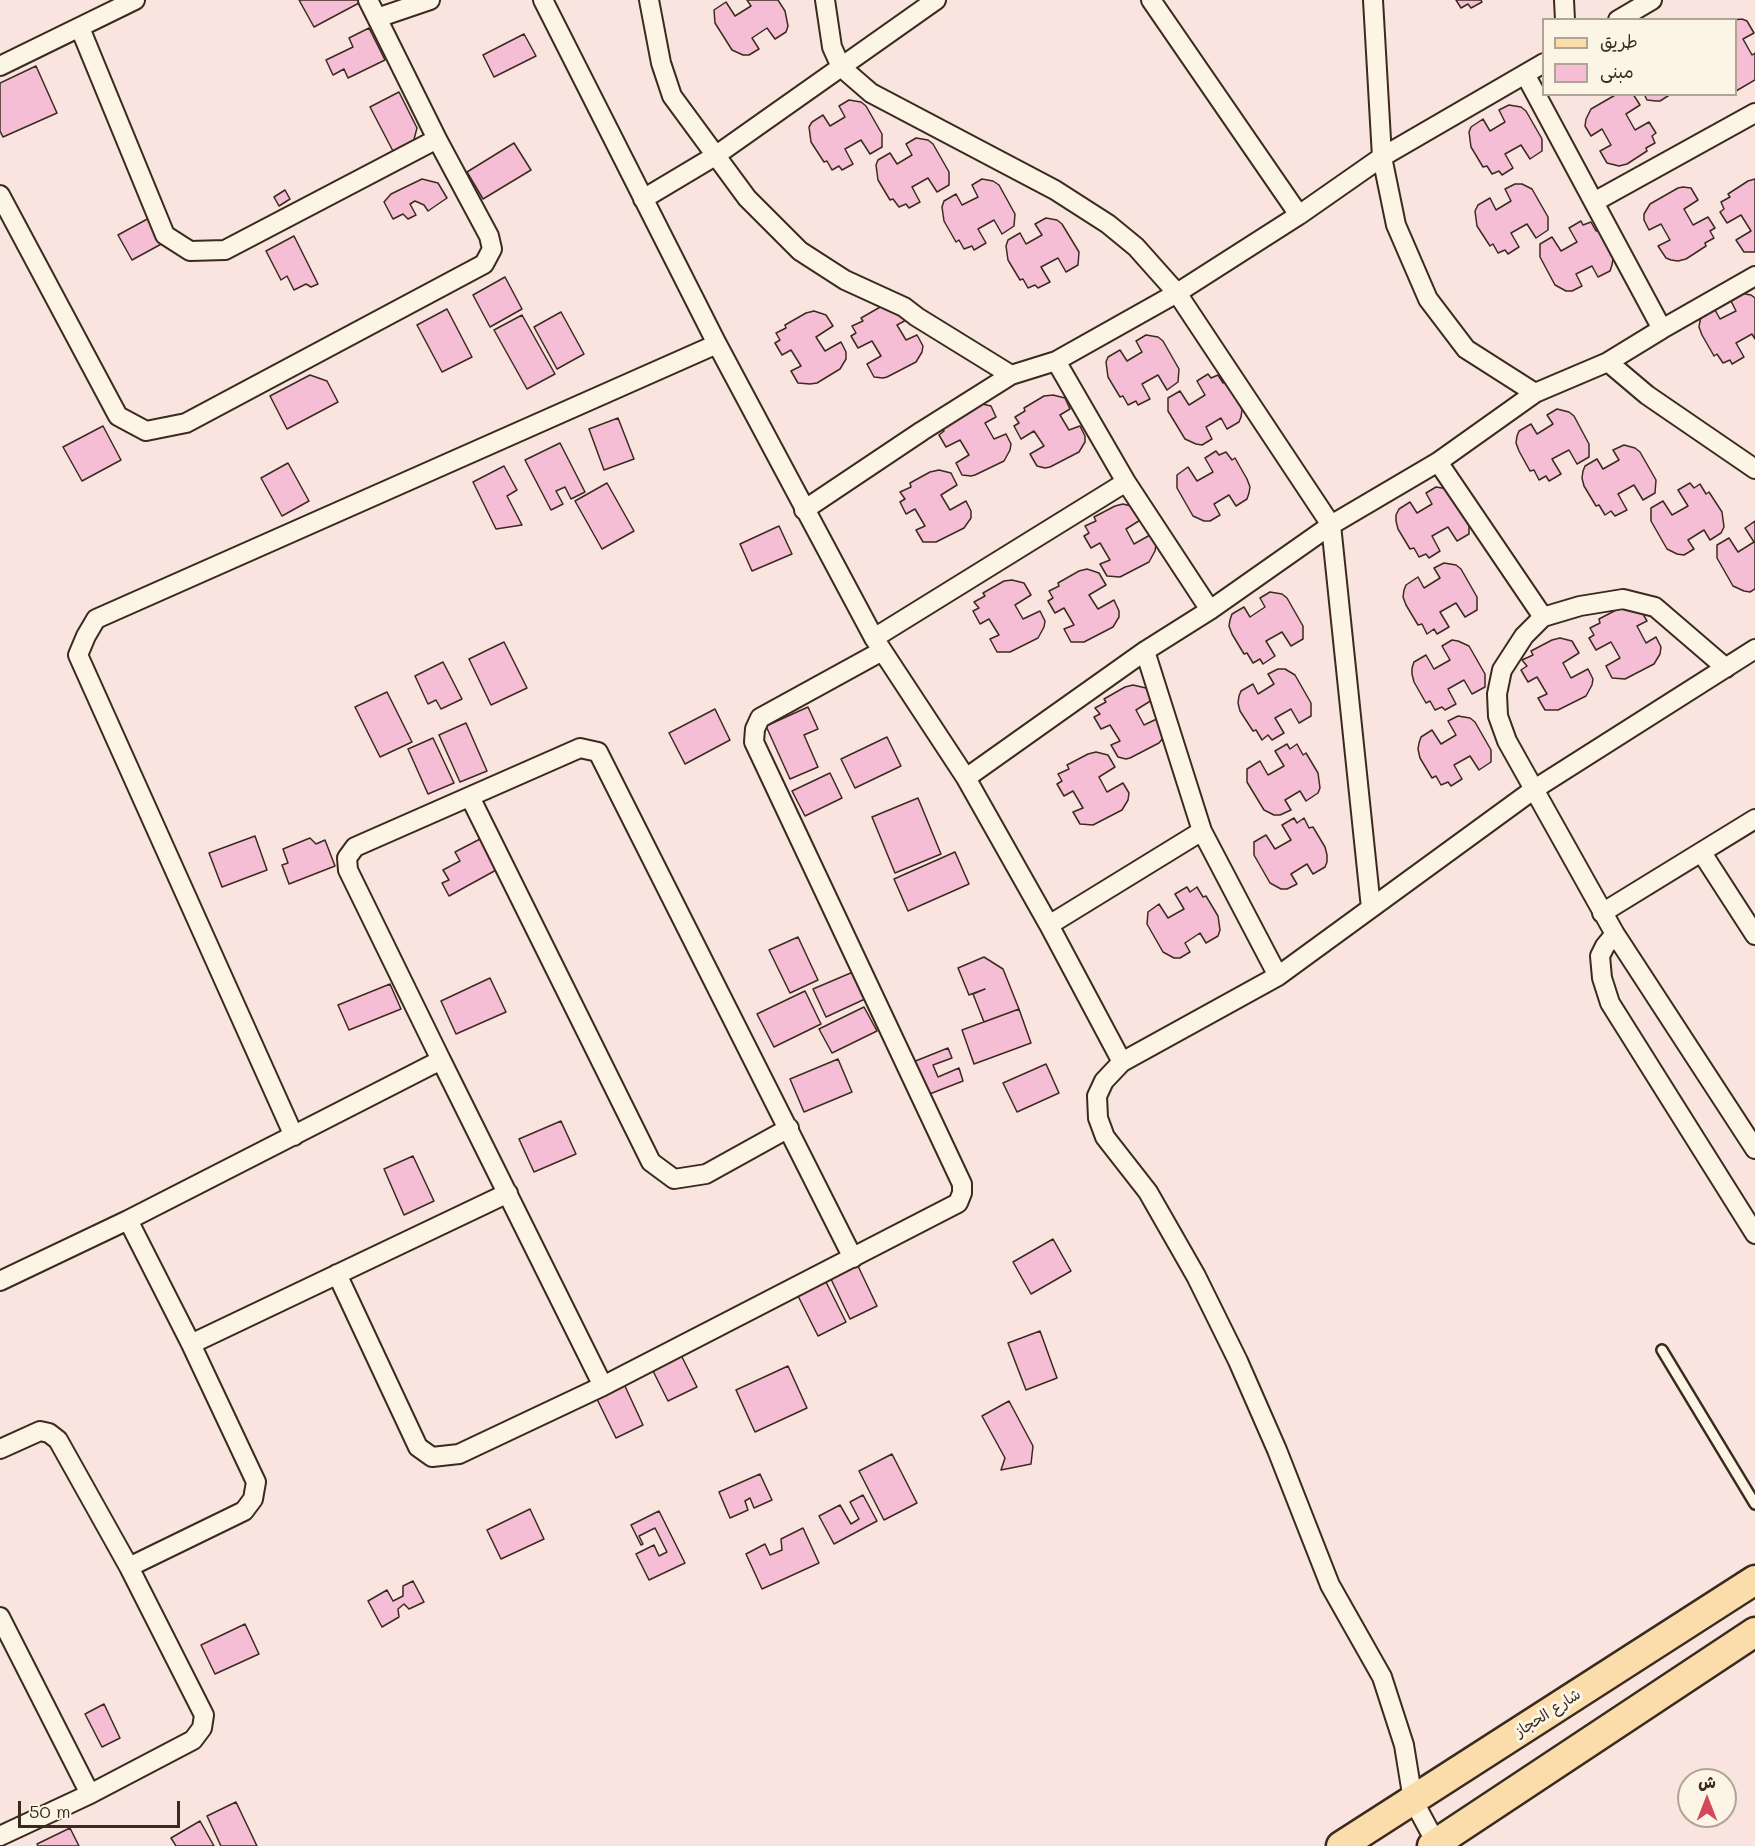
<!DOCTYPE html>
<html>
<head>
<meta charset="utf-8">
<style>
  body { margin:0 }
  #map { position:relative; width:1755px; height:1846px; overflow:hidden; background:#fae4e0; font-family:Mali,"Playpen Sans Arabic",sans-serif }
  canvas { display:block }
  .legend { position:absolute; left:1542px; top:18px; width:195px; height:78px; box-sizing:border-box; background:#fcf5e5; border:2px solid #afa495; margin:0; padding:8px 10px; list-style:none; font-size:18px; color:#3b2a1e }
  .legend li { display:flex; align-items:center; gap:12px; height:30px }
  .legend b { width:30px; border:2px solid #afa495 }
  .north { position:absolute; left:1677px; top:1768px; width:60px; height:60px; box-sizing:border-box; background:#fcf5e5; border:2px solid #afa495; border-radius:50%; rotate:0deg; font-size:16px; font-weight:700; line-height:24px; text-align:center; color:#3b2a1e }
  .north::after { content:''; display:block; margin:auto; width:21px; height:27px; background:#d1495b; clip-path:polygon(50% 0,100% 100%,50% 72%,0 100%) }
  .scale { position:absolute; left:18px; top:1801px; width:162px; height:27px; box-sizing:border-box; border:3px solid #3b2a1e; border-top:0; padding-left:8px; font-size:18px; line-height:21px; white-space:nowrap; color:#3b2a1e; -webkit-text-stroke:4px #fcf5e5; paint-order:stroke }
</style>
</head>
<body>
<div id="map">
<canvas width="1755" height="1846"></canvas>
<ul class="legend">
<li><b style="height:8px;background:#faddab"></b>طريق</li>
<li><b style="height:16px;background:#f5bed4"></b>مبنى</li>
</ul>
<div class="north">ش</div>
<div class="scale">50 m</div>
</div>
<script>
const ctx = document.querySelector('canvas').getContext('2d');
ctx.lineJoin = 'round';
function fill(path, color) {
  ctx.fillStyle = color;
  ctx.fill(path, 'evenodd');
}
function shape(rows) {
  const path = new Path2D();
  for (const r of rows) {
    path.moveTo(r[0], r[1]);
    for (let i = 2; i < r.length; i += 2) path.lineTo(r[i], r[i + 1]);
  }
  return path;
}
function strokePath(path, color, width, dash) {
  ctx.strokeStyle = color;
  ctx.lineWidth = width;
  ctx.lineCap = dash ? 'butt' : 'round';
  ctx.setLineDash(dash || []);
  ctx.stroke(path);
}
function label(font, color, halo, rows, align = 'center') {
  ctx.font = font + ' Mali,"Playpen Sans Arabic",sans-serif';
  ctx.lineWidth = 6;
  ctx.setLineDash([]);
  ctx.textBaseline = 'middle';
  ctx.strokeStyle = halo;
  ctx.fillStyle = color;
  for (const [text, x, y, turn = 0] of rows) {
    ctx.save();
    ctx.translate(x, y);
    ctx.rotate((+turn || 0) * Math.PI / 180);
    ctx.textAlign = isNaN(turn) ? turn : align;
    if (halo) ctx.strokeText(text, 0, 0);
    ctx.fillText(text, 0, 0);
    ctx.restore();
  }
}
const building = shape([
  [299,0,358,0,359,3,314,27,299,0],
  [747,0,778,0,785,11,788,26,786,32,775,39,767,28,752,38,759,49,749,55,743,55,732,50,715,23,714,10,726,2,735,16,751,6,747,0],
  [1456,0,1481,0,1482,2,1471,8,1468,4,1461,8,1456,0],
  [1742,19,1747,21,1754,33,1743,39,1752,55,1755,53,1755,80,1736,91,1736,20,1732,20,1742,19],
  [369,28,385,60,348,78,344,69,333,75,326,60,353,47,349,38,369,28],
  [524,34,536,56,494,77,483,55,524,34],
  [36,66,57,113,3,137,0,131,0,83,36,66],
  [399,92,417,128,413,143,394,153,370,107,399,92],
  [1617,94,1633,94,1640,105,1626,114,1635,130,1649,122,1656,133,1652,136,1655,143,1646,148,1647,151,1627,164,1619,166,1607,163,1600,151,1611,145,1602,129,1591,136,1585,126,1586,119,1591,109,1617,94],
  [1644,94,1671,94,1660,101,1656,101,1647,100,1644,94],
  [849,100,861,102,866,106,882,134,882,147,870,154,861,140,845,149,853,164,842,170,839,166,832,170,827,161,824,162,811,142,809,127,812,122,823,115,830,126,845,117,839,106,849,100],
  [1509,105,1521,107,1526,111,1542,139,1542,151,1530,159,1521,145,1505,154,1513,168,1502,175,1499,171,1492,174,1487,166,1483,167,1471,147,1469,132,1471,127,1483,119,1490,131,1505,122,1499,110,1509,105],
  [916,138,928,140,933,144,949,172,949,185,937,192,928,178,912,187,920,202,909,208,906,204,899,207,893,199,890,200,878,180,876,165,878,160,890,153,897,164,912,155,906,144,916,138],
  [514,143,531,170,483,199,467,172,514,143],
  [422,179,438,183,447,198,428,211,424,205,415,201,410,204,416,215,408,219,403,214,393,219,384,202,391,194,422,179],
  [982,179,993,181,999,185,1015,214,1014,226,1002,234,994,220,978,229,986,243,974,250,972,246,964,249,959,240,956,242,944,221,942,207,944,201,956,194,962,205,978,197,972,185,982,179],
  [1755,179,1755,252,1744,252,1736,240,1751,231,1741,215,1727,223,1720,212,1724,209,1721,202,1730,197,1728,194,1748,181,1755,179],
  [1515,184,1522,184,1532,189,1548,217,1548,230,1536,238,1527,224,1511,233,1519,247,1508,254,1505,250,1498,253,1493,244,1490,246,1477,226,1475,211,1478,205,1490,198,1496,210,1511,201,1505,189,1515,184],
  [1683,187,1691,188,1698,200,1684,209,1693,225,1708,217,1715,228,1710,231,1714,238,1705,243,1706,246,1686,259,1678,261,1671,260,1666,258,1658,246,1670,240,1661,224,1649,230,1644,220,1644,214,1650,204,1678,188,1683,187],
  [285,190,290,199,279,206,274,197,285,190],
  [151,217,165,242,132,260,118,235,151,217],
  [1046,218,1057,220,1062,224,1079,252,1078,265,1066,272,1058,258,1041,267,1050,282,1038,288,1035,285,1028,288,1023,279,1020,280,1008,260,1006,246,1008,240,1020,233,1026,244,1042,235,1035,224,1046,218],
  [1581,221,1583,225,1591,222,1596,231,1599,230,1611,250,1613,259,1612,265,1610,271,1598,277,1592,266,1576,274,1582,286,1572,291,1566,291,1555,285,1540,257,1540,244,1552,237,1561,251,1577,242,1569,228,1581,221],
  [294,236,318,284,311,287,306,284,294,290,287,276,281,280,266,251,294,236],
  [505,277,522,309,490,327,473,295,505,277],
  [1740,293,1751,295,1755,298,1755,339,1752,334,1736,343,1744,357,1732,364,1730,360,1723,363,1717,354,1714,356,1702,335,1699,327,1700,321,1702,315,1714,308,1720,319,1736,311,1730,299,1740,293],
  [882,306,908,319,897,325,906,340,917,335,923,346,922,352,916,362,887,377,883,378,874,377,867,364,881,356,872,341,858,348,851,336,856,333,852,326,863,321,861,318,882,306],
  [447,309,472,357,442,372,417,325,447,309],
  [814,311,826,315,833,326,816,337,825,351,841,342,846,352,846,359,840,369,817,383,810,384,798,383,791,371,801,366,791,350,782,355,775,343,780,340,776,333,786,328,785,325,806,313,814,311],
  [561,312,584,354,557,369,534,327,561,312],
  [522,315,555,374,527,389,494,330,522,315],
  [1146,335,1158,337,1163,341,1179,369,1178,382,1167,390,1158,375,1142,384,1150,399,1138,405,1136,401,1128,405,1123,396,1120,397,1108,377,1106,362,1108,357,1120,350,1127,361,1142,352,1136,341,1146,335],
  [1208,374,1211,378,1218,375,1223,383,1226,382,1239,402,1242,410,1241,417,1239,422,1227,429,1221,418,1206,427,1212,439,1202,445,1196,444,1185,439,1168,411,1168,398,1180,391,1189,405,1205,395,1197,381,1208,374],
  [310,375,327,381,338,402,287,429,270,396,310,375],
  [1053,395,1065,398,1070,409,1060,415,1069,430,1080,426,1085,436,1085,442,1079,452,1050,467,1045,468,1037,466,1030,454,1044,446,1034,431,1021,439,1014,426,1019,423,1015,417,1025,411,1024,408,1044,396,1053,395],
  [978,403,991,406,996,417,985,423,994,439,1006,434,1011,444,1010,450,1004,461,975,475,971,476,962,475,956,463,969,455,960,440,946,447,939,435,944,431,940,425,978,403],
  [1557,409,1569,412,1574,416,1589,444,1589,457,1577,464,1569,450,1552,459,1561,474,1549,481,1546,476,1539,480,1534,470,1530,471,1519,451,1516,443,1517,436,1519,431,1531,424,1537,434,1553,424,1547,415,1557,409],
  [618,418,634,459,604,470,589,429,618,418],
  [103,426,121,460,82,481,63,447,103,426],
  [560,443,585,492,571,499,565,487,556,491,563,504,551,510,525,460,560,443],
  [1624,445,1635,448,1640,452,1656,480,1655,493,1643,500,1634,485,1618,494,1627,510,1615,516,1611,511,1605,515,1599,505,1596,506,1584,486,1582,478,1583,471,1585,466,1597,459,1603,469,1619,460,1613,450,1624,445],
  [1216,451,1219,455,1226,452,1232,460,1235,458,1247,479,1250,487,1249,493,1247,499,1236,506,1229,495,1214,504,1220,515,1210,521,1204,521,1193,516,1177,488,1177,475,1188,467,1197,481,1213,472,1205,458,1216,451],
  [288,463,309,501,282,516,261,478,288,463],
  [504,466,517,490,507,496,522,525,496,529,473,482,504,466],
  [939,470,951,473,957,485,941,495,950,510,966,501,971,511,971,518,964,528,936,542,923,542,916,530,925,526,915,509,906,514,900,502,905,499,900,492,911,487,910,483,930,472,939,470],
  [607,483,634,531,602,549,575,501,607,483],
  [1690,483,1694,488,1700,484,1706,494,1709,492,1722,512,1724,527,1721,533,1710,540,1704,530,1688,540,1694,549,1684,555,1677,554,1667,549,1651,521,1651,508,1663,501,1672,515,1688,506,1678,490,1690,483],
  [1436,487,1448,489,1469,521,1469,534,1457,541,1448,527,1432,536,1440,551,1429,558,1426,554,1419,557,1414,548,1410,549,1398,529,1396,521,1396,515,1399,509,1410,502,1417,513,1432,504,1426,493,1436,487],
  [1123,504,1135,507,1142,519,1126,529,1134,544,1150,535,1156,545,1155,551,1149,562,1120,577,1107,576,1100,564,1110,560,1100,543,1091,548,1084,536,1089,533,1085,526,1096,521,1094,517,1115,506,1123,504],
  [1755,521,1755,589,1750,592,1744,591,1733,586,1717,558,1717,545,1729,538,1738,552,1754,542,1745,528,1755,521],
  [779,526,792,554,752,571,740,544,779,526],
  [1444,563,1456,565,1461,569,1477,597,1477,610,1465,617,1456,603,1440,612,1449,627,1437,634,1434,629,1427,634,1422,624,1418,625,1406,605,1403,597,1404,590,1406,585,1418,577,1424,588,1440,578,1434,568,1444,563],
  [1087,569,1099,573,1106,585,1089,595,1098,609,1114,600,1119,611,1119,617,1113,627,1084,642,1071,642,1064,629,1074,625,1064,608,1055,613,1048,601,1053,598,1049,591,1059,586,1058,583,1079,571,1087,569],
  [1012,580,1024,583,1031,595,1015,605,1023,619,1040,611,1045,621,1044,627,1038,638,1010,652,997,652,990,639,999,635,989,619,980,624,973,611,979,608,974,602,985,596,983,593,1004,581,1012,580],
  [1270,592,1282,594,1287,598,1303,626,1303,639,1291,646,1282,632,1266,641,1275,656,1263,664,1260,659,1253,663,1247,653,1244,654,1232,634,1229,626,1230,620,1232,614,1244,607,1250,617,1265,607,1260,598,1270,592],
  [1635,607,1640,609,1647,621,1637,626,1646,643,1656,637,1661,647,1660,654,1654,664,1625,679,1612,678,1606,666,1620,658,1611,642,1596,650,1589,638,1594,635,1590,628,1600,623,1599,619,1620,608,1635,607],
  [1560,638,1572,641,1579,653,1563,663,1571,678,1588,669,1593,679,1592,685,1586,696,1558,710,1545,710,1538,698,1547,694,1537,677,1528,682,1521,670,1527,666,1522,660,1533,655,1531,651,1552,640,1560,638],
  [1452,640,1458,641,1469,646,1485,674,1485,687,1472,694,1464,680,1448,689,1456,704,1445,710,1442,707,1435,710,1430,701,1426,703,1414,682,1412,674,1412,668,1414,662,1426,655,1434,669,1450,660,1442,646,1452,640],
  [504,642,527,688,491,705,469,659,504,642],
  [443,662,462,699,441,709,436,700,428,704,415,676,443,662],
  [1278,669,1285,669,1295,675,1311,703,1311,716,1299,723,1291,709,1275,718,1284,733,1272,740,1268,735,1262,740,1256,730,1253,731,1240,711,1238,703,1239,696,1241,691,1253,684,1258,694,1274,684,1268,674,1278,669],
  [1133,685,1146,688,1152,700,1136,710,1144,725,1161,717,1163,738,1159,743,1130,758,1126,759,1118,757,1111,745,1120,741,1110,725,1101,729,1094,717,1100,714,1095,708,1106,702,1104,699,1125,687,1133,685],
  [387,692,412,742,380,757,355,707,387,692],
  [808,707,818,729,804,735,818,767,790,779,766,726,808,707],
  [715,709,730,740,685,764,669,733,715,709],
  [1458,716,1470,718,1475,722,1491,750,1491,762,1479,770,1470,756,1454,765,1462,779,1451,786,1448,782,1441,785,1436,776,1432,778,1420,758,1418,749,1419,743,1421,737,1432,730,1441,744,1456,735,1448,721,1458,716],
  [466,723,487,771,460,782,439,735,466,723],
  [887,737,901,766,855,788,841,759,887,737],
  [433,738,454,783,428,794,408,749,433,738],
  [1287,744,1290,749,1297,744,1303,755,1306,753,1318,773,1320,788,1318,793,1306,801,1300,791,1285,800,1291,810,1280,815,1274,815,1264,810,1247,782,1247,769,1260,761,1268,775,1284,766,1275,751,1287,744],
  [1096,752,1108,755,1115,767,1099,777,1107,792,1123,783,1129,793,1128,800,1122,810,1093,825,1080,824,1073,812,1083,808,1073,791,1064,796,1057,784,1062,781,1058,774,1069,769,1067,765,1088,754,1096,752],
  [830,773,842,798,805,816,792,791,830,773],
  [918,798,941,854,895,873,872,817,918,798],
  [1294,818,1297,823,1304,818,1309,828,1313,827,1325,847,1327,855,1327,862,1325,867,1313,874,1307,864,1291,874,1297,884,1287,889,1281,889,1270,883,1254,855,1254,842,1266,835,1275,849,1291,840,1282,825,1294,818],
  [255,836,267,870,222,887,209,853,255,836],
  [310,838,316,844,325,840,335,866,289,884,282,865,288,863,283,849,310,838],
  [482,838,498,869,449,896,442,883,449,880,443,870,460,861,455,852,482,838],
  [955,852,969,884,908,911,894,879,955,852],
  [1187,887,1190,892,1197,887,1203,897,1206,896,1218,916,1220,930,1218,936,1206,943,1200,933,1185,943,1190,952,1180,958,1174,958,1163,952,1147,924,1148,912,1159,904,1168,918,1184,909,1175,894,1187,887],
  [798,937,818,980,790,993,769,950,798,937],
  [984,957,1003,969,1019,1009,984,1022,973,994,985,989,969,995,958,968,984,957],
  [853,972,865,999,826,1017,813,989,853,972],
  [490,978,506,1012,456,1034,441,1001,490,978],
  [390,984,401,1009,349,1030,338,1005,390,984],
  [805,991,821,1024,774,1047,757,1014,805,991],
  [864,1007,877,1031,832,1053,819,1029,864,1007],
  [1019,1009,1031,1043,974,1064,962,1030,1019,1009],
  [948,1048,952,1058,933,1065,938,1077,959,1068,963,1081,927,1095,913,1062,948,1048],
  [838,1059,852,1092,804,1112,790,1079,838,1059],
  [1046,1064,1059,1093,1017,1112,1003,1083,1046,1064],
  [561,1121,576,1154,534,1172,519,1139,561,1121],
  [413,1156,434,1201,404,1215,384,1169,413,1156],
  [1053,1239,1071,1271,1031,1294,1013,1262,1053,1239],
  [857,1264,877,1306,850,1319,830,1277,857,1264],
  [825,1280,846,1322,818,1336,797,1294,825,1280],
  [1040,1331,1057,1378,1026,1390,1008,1343,1040,1331],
  [681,1355,697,1387,668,1401,652,1369,681,1355],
  [788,1366,807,1408,755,1432,736,1390,788,1366],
  [624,1384,643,1425,616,1438,596,1397,624,1384],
  [1009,1401,1033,1446,1031,1464,1001,1470,1005,1458,982,1416,1009,1401],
  [892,1454,917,1503,884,1520,859,1471,892,1454],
  [760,1474,772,1500,754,1508,750,1498,745,1501,748,1510,730,1518,719,1492,760,1474],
  [863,1495,877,1521,834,1544,819,1516,840,1505,851,1524,859,1519,850,1502,863,1495],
  [530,1509,544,1539,501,1559,487,1530,530,1509],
  [659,1511,685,1563,649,1580,636,1554,654,1545,659,1556,667,1552,655,1528,639,1536,643,1544,641,1545,631,1525,659,1511],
  [803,1528,819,1563,762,1589,746,1554,765,1544,770,1555,782,1550,781,1539,803,1528],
  [413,1581,424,1602,409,1609,404,1604,398,1609,399,1617,382,1627,368,1601,387,1590,393,1601,403,1596,403,1586,413,1581],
  [245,1624,259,1654,215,1674,201,1645,245,1624],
  [104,1704,120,1738,102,1747,85,1714,104,1704],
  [236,1802,257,1846,221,1846,207,1816,236,1802],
  [200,1821,214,1846,176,1846,171,1838,200,1821],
  [70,1828,79,1846,38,1846,37,1844,70,1828]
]);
fill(building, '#f5bed4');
strokePath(building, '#3b2a1e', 1.5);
const lane = shape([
  [1662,1350,1755,1504]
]);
const street = shape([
  [368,0,377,18,430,0],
  [543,0,717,344,874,638,966,778,1049,925,1122,1062],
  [649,0,661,63,672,96,747,198,800,251,845,280,904,307,917,317,1011,375],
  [825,0,832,47,841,67,871,93,1055,190,1108,224,1136,247,1177,293,1331,525,1371,908],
  [1151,0,1299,215,1382,157,1544,63],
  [1373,0,1382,157,1396,225,1428,299,1466,349,1535,393],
  [1564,0,1565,20],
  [1618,20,1652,0],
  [80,28,165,235,190,251,225,250,437,139,377,18],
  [0,66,135,0],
  [1525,74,1662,329],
  [0,195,118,416,146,431,186,423,484,264,492,249,489,236,437,139],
  [643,199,715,156,936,0],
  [1594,202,1755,113],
  [1056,361,1126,482,1210,610],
  [1608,362,1647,395,1755,469],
  [1438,462,1543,617],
  [804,510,922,431,1011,375,1056,361,1177,293,1299,215],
  [874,638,1126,482],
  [1145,651,1202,831,1278,976],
  [1726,668,1655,607,1623,599,1580,606,1543,617,1524,636,1502,670,1497,694,1498,716,1507,741,1615,934,1755,1149],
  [966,778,1145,651,1210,610,1331,525,1438,462,1535,393,1608,362,1662,329,1755,276],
  [470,797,651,1162,674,1179,706,1174,789,1128],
  [1702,853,1755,935],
  [1602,913,1755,819],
  [1049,925,1202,831],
  [1615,934,1605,946,1600,956,1602,978,1610,1003,1755,1234],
  [441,1060,348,870,347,858,355,847,580,748,598,752,853,1258],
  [294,1136,78,655,86,636,96,619,717,344],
  [128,1220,441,1060,603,1386],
  [337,1274,418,1447,432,1457,459,1454,603,1386,958,1203,962,1193,962,1184,754,742,755,729,760,718,882,651],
  [0,1281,128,1220,191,1344,256,1482,253,1499,244,1511,129,1567],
  [191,1344,508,1193],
  [0,1449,40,1431,49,1433,58,1440,129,1567,204,1715,202,1728,193,1740,90,1794,0,1617],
  [0,1836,90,1794],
  [1436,1843,1413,1800,1404,1745,1382,1677,1330,1585,1277,1450,1238,1361,1196,1276,1148,1192,1105,1137,1098,1118,1097,1096,1104,1081,1122,1062,1278,976,1533,790,1755,649]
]);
const primary = shape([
  [1341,1846,1755,1580],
  [1432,1846,1755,1632]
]);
strokePath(lane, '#3b2a1e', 14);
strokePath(street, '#3b2a1e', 22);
strokePath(primary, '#3b2a1e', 33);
strokePath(lane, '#fcf5e5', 9);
strokePath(street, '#fcf5e5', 18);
strokePath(primary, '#faddab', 28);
label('15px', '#3b2a1e', '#fcf5e5', [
  ["شارع الحجاز",1548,1713,-33]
]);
</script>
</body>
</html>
